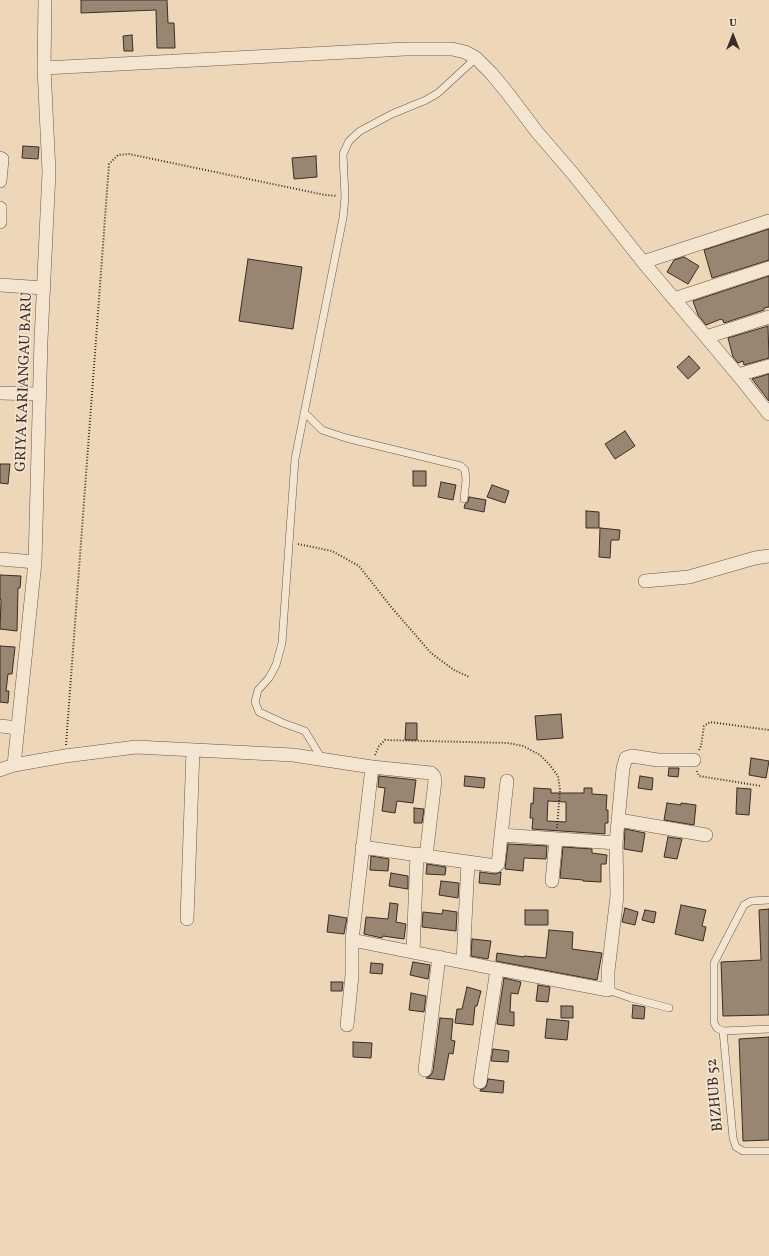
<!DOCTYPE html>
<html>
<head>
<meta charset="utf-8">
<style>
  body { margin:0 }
  #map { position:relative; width:769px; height:1256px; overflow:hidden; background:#eed7b8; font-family:Vollkorn,serif }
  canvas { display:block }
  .north { position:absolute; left:713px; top:16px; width:40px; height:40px; -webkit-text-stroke:3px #f4e5d1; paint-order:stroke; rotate:0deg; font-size:11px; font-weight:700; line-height:16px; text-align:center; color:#3a2c27 }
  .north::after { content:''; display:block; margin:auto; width:14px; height:18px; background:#3a2c27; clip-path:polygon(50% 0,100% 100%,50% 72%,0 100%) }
</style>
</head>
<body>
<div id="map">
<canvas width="769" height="1256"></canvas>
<div class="north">U</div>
</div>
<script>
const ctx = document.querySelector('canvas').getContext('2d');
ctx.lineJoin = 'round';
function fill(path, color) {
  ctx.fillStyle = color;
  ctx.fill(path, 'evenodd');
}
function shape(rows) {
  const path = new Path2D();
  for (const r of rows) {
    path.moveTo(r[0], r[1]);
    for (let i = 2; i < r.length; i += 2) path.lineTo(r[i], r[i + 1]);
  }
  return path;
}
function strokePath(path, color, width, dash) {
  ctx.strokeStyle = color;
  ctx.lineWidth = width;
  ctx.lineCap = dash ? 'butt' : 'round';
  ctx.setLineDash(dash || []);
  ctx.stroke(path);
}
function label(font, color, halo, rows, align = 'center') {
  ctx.font = font + ' Vollkorn,serif';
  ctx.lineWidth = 3.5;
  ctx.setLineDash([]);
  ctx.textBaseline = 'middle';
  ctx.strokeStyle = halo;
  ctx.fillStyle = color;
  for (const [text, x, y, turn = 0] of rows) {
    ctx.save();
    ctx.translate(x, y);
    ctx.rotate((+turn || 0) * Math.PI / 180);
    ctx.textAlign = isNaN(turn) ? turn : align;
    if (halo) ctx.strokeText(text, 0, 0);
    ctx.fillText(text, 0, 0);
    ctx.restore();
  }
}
const building = shape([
  [81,0,167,0,168,23,174,23,175,48,157,48,156,10,81,13,81,0],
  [132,35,133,51,124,51,123,36,132,35],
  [23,146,39,147,38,159,22,158,23,146],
  [316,156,317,177,294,179,292,158,316,156],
  [769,229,769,260,712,278,704,250,769,229],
  [684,257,699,266,688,284,667,272,674,260,684,257],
  [248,259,302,267,293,329,239,321,248,259],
  [769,276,769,307,764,308,764,310,724,323,723,320,722,320,721,319,706,325,698,315,693,301,769,276],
  [768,326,769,358,744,365,743,361,738,363,733,357,728,338,768,326],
  [689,356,700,368,688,379,677,367,689,356],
  [769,374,769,401,752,379,769,374],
  [625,431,635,446,615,459,605,444,625,431],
  [0,464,10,464,8,484,0,483,0,464],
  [413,471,426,471,426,486,413,486,413,471],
  [441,482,456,485,453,500,438,497,441,482],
  [492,485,509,491,505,503,487,497,492,485],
  [469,497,486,500,484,512,464,508,465,504,468,502,469,497],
  [586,511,599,512,599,528,586,528,586,511],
  [600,528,620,530,619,540,611,540,610,558,599,557,600,528],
  [0,575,21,576,20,588,18,588,17,631,0,629,1,600,0,599,0,575],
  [0,646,15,647,12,674,8,674,6,691,9,691,8,703,0,702,0,646],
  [561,714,563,738,537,740,535,716,561,714],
  [406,723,417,723,417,740,405,740,406,723],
  [751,758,769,761,766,778,749,775,751,758],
  [669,768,679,768,678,777,668,776,669,768],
  [379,776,416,780,413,803,397,801,395,813,382,811,385,788,378,787,379,776],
  [465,776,485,778,484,788,464,786,465,776],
  [640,776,653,778,652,790,638,788,640,776],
  [534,788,551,789,551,793,584,793,584,788,592,788,592,794,607,795,606,810,608,810,608,823,605,823,605,834,532,829,533,818,530,818,531,803,533,804,534,788],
  [548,801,566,802,566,822,547,821,548,801],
  [737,788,751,789,749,815,736,814,737,788],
  [667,803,681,805,681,803,696,805,694,825,664,820,667,803],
  [414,808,424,809,422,823,414,823,414,808],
  [625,829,645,833,642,852,624,849,625,829],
  [668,837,682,839,677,859,664,857,668,837],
  [508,844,547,846,546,859,524,858,523,871,505,869,508,844],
  [563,847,592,849,592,853,607,855,606,864,601,864,601,882,583,881,583,880,560,878,563,847],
  [371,856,389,859,388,871,370,870,371,856],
  [427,864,446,867,445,875,426,874,427,864],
  [480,872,495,874,501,872,500,885,479,883,480,872],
  [391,873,408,876,408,889,389,886,391,873],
  [441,881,459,883,458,898,439,895,441,881],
  [390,903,398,904,396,922,406,924,404,939,383,936,382,938,364,934,366,917,388,919,390,903],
  [681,905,706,910,702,926,706,927,703,941,675,934,681,905],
  [625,908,638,912,635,925,622,922,625,908],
  [769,909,769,1015,723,1016,721,962,761,960,759,910,769,909],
  [443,910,457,912,456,931,422,927,423,912,442,914,443,910],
  [525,910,548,910,548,925,525,925,525,910],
  [645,910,656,912,654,923,642,920,645,910],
  [329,915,347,918,344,934,327,932,329,915],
  [549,930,573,932,572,949,602,953,597,980,496,961,497,953,524,957,524,956,546,958,549,930],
  [472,939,491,941,488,959,471,956,472,939],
  [413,962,430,965,428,979,410,975,413,962],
  [371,963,383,964,382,974,370,973,371,963],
  [504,978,521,982,518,994,511,993,510,1012,514,1012,514,1026,497,1024,504,978],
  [331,982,343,982,342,991,331,991,331,982],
  [538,985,550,987,548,1002,536,1001,538,985],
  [467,987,481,991,477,1006,475,1006,473,1025,455,1023,457,1009,462,1009,467,987],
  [411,993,426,996,424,1012,409,1010,411,993],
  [633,1005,645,1007,644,1019,632,1018,633,1005],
  [561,1006,573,1006,573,1018,561,1018,561,1006],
  [440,1018,453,1019,451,1040,455,1041,453,1054,449,1053,444,1080,426,1078,431,1075,433,1071,440,1018],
  [547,1019,569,1021,567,1040,545,1038,547,1019],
  [769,1037,769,1140,743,1141,739,1039,769,1037],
  [353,1042,372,1043,371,1058,353,1057,353,1042],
  [493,1049,509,1051,508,1062,491,1061,493,1049],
  [488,1079,504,1081,503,1093,480,1091,480,1090,483,1089,486,1087,488,1079]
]);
fill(building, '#988572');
strokePath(building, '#3a2c27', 1);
const lane = shape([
  [304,412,322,430,346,438,461,466,465,470,466,480,464,499],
  [322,759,305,731,283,723,259,712,255,702,258,690,269,678,276,665,282,643,295,459,343,218,345,197,343,154,349,141,360,131,392,114,426,100,438,93,476,58],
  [769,900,751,901,744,905,714,963,714,1023,717,1028,723,1031,769,1029],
  [608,990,631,998,669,1008],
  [723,1031,733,1138,736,1147,743,1151,769,1151]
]);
const street = shape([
  [44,68,405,49,452,49,465,52,476,58,491,73,506,91,537,132,574,175,643,262,738,375,769,414],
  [0,158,2,159,0,181],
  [0,208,0,222],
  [643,262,769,221],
  [0,285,44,288],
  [674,299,769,268],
  [706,337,769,317],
  [738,375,769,366],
  [0,393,39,394],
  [0,559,35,562],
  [645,581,689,577,755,558,769,556],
  [0,726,18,728],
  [14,765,35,562,41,340,49,172,44,68,45,0],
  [372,767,352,940,497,969,608,990,608,971,617,896,616,843,623,768,626,758,632,756,658,760,694,760],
  [0,770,14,765,65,756,136,747,293,755,372,767,431,773,434,776,435,781,426,856],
  [619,820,706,835],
  [501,835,616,843],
  [362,847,496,866,498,864,507,781],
  [552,881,556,839],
  [187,919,193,750],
  [413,952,417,854],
  [463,962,468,862],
  [347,1025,352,975,352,940],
  [425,1070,439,957],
  [480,1082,497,969]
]);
strokePath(lane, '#67574b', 8);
strokePath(street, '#67574b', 14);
strokePath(shape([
  [298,544,332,551,359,566,392,608,431,653,454,670,469,677],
  [66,745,109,164,118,155,129,154,325,195,337,196],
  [699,750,701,746,704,726,710,722,769,730],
  [375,755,379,746,385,740,508,743,523,746,540,755,549,764,558,776,560,790,557,828],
  [697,771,699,776,761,786]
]), '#3a2c27', 2, [1, 2]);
strokePath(lane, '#f4e5d1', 7);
strokePath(street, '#f4e5d1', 13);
label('15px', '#3a2c27', '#f4e5d1', [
  ["GRIYA KARIANGAU BARU",25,382,-88],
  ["BIZHUB 52",716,1095,-95]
]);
</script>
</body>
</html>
